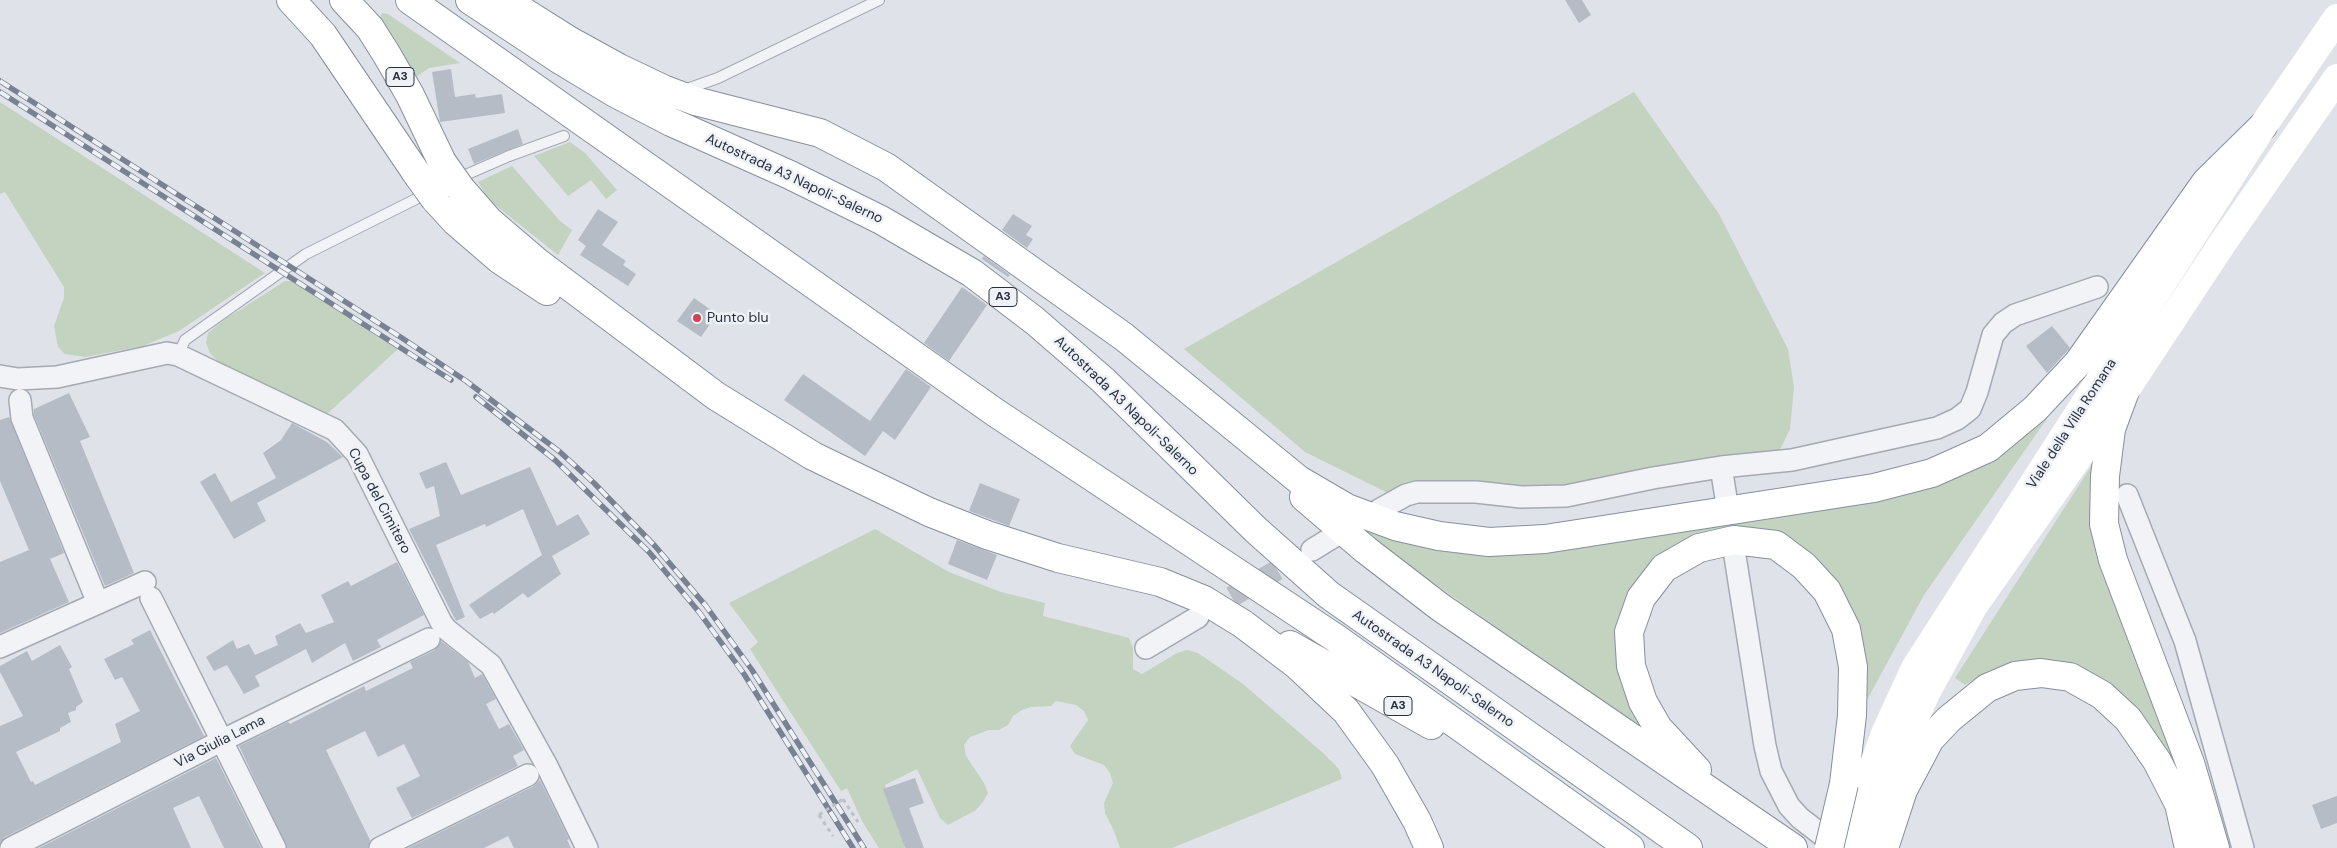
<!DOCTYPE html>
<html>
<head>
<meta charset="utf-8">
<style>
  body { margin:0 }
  canvas { display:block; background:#dfe2e8 }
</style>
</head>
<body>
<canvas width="2337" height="848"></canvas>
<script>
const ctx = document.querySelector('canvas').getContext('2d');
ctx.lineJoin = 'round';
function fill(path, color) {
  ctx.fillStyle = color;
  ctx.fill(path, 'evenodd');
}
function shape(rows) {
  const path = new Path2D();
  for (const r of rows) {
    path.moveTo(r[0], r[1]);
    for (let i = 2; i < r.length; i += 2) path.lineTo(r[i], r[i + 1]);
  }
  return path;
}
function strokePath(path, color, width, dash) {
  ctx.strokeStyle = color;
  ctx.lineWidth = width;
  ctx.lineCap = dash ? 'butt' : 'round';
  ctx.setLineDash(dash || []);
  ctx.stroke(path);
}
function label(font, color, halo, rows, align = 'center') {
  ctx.font = font + ' "DM Sans",sans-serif';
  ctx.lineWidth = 5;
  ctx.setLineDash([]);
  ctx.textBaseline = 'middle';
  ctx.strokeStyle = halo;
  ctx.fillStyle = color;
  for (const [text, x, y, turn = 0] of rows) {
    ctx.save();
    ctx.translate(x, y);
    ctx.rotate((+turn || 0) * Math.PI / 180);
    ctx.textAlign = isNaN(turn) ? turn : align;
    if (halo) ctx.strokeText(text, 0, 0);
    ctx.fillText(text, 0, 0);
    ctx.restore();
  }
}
fill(shape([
  [382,13,388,14,460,63,429,68,416,77,394,38,380,18],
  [1634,92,1719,214,1788,349,1794,387,1790,429,1778,454,1557,493,1390,494,1305,452,1184,349],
  [0,102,265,273,179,331,143,346,85,357,65,354,58,347,54,326,64,298,64,287,5,192,0,194],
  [570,142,585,153,617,190,606,199,591,180,568,196,534,156],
  [512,166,560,221,572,230,558,255,489,200,478,182],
  [285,281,292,281,398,349,326,415,231,375,210,353,206,343,208,333,224,320],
  [2042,416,2046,420,1924,595,1861,711,1843,599,1741,530,1714,529,1686,539,1656,560,1640,580,1645,728,1602,701,1368,537,1368,526,1435,543,1882,493],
  [2092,465,2097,467,2198,819,2180,792,2071,666,2042,659,2014,662,1988,671,1965,685,1955,678],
  [875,529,949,572,1001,592,1045,603,1043,616,1129,638,1133,648,1133,669,1142,674,1177,653,1187,650,1198,653,1243,684,1323,753,1339,769,1342,779,1172,848,1120,848,1114,831,1105,813,1104,803,1113,783,1110,773,1104,765,1075,754,1070,746,1088,720,1084,711,1076,705,1056,701,1051,706,1031,707,1022,710,1013,716,1008,725,999,730,989,730,970,737,964,745,966,756,984,783,988,793,983,802,976,810,948,825,940,818,917,769,885,785,905,840,904,848,879,848,862,821,847,788,841,791,750,649,758,642,729,603]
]), '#c4d2c0');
fill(shape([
  [1565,0,1582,0,1591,15,1579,23],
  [451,69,455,97,475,94,476,98,502,94,505,113,440,122,432,72],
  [518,129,523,144,474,164,468,149],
  [598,209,618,222,602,245,626,261,623,265,636,274,628,286,580,255,586,246,578,240],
  [1013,214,1032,226,1026,235,1033,239,1027,248,1002,230],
  [984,256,1010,275,1008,277,982,259],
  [962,287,987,305,949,361,924,343],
  [694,298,717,314,701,337,677,321],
  [2052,326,2070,348,2047,373,2026,346],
  [906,369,931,387,895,440,883,431,865,456,784,400,803,374,870,421],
  [69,393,90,437,80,441,134,573,105,586,34,415,34,409],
  [9,417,64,553,50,559,69,602,0,633,0,562,29,550,0,481,0,420],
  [292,423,327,442,343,457,257,503,266,521,234,539,200,482,215,473,231,502,276,478,263,453,281,440],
  [446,462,461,495,530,467,557,526,578,514,590,534,552,556,561,574,528,598,523,593,494,614,493,612,480,619,469,605,542,555,523,509,486,527,485,524,436,545,465,617,456,621,409,529,440,516,434,486,426,489,419,473],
  [980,483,1020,499,1009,526,969,511],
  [957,540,997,555,987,580,948,564],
  [397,562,424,615,377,640,381,647,353,661,345,643,312,663,306,649,255,676,260,686,244,694,227,665,214,671,206,657,233,640,237,649,249,644,255,655,278,645,275,636,300,623,306,633,334,622,321,595,348,581,351,586],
  [150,630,204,736,5,837,0,843,0,726,23,716,0,672,0,666,27,651,32,661,60,645,72,667,69,669,83,702,76,707,76,710,68,713,71,722,60,728,60,731,16,752,31,782,33,781,35,785,121,742,115,724,140,711,122,677,115,680,104,659,134,644,131,640],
  [441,641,468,662,475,678,482,674,496,699,486,704,499,729,509,724,524,750,513,756,518,766,412,818,396,788,420,776,404,744,378,757,365,731,326,750,370,840,368,848,287,848,239,746,288,722,290,724,364,686,366,691,413,668,410,662,435,650],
  [216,758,261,848,224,848,199,796,173,808,191,848,39,848],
  [915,778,924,803,909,808,924,848,905,848,883,789],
  [540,780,569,839,567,840,571,848,514,848,508,836,484,848,408,848,534,786],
  [2337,796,2337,823,2321,829,2312,805]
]), '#b6bcc5');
strokePath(shape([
  [1204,613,1303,555]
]), '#babec6', 21, [21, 11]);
const lane = shape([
  [687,89,718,78,879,0],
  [454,180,509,156,564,136],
  [178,355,185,340,306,254,428,193]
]);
const street = shape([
  [0,376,18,379,57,377,167,353,178,355,335,430,357,454,441,622,446,629,491,665,547,766,587,848],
  [20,400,22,418,98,603],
  [1721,467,1726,498],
  [2127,495,2185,641,2243,848],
  [1379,510,1406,495,1417,492,1476,492,1521,497,1566,496,1653,478,1721,467,1792,460,1937,428,1957,419,1970,409,1977,392,1993,335,2003,323,2015,315,2097,287],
  [1312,550,1333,537],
  [1734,550,1765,746,1771,771,1789,806,1800,818,1839,848],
  [151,598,275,848],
  [0,647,145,582],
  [1146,648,1198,617],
  [11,848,221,741,429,639],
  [380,848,528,775]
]);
const highway = shape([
  [291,0,323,35,417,174],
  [344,0,370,28,387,55,410,95,442,162],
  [410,0,996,413,1334,637,1630,848],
  [470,0,562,61,615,93,671,122,790,175,881,220,972,273,1035,321,1103,380,1256,530,1329,595,1688,848],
  [505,0,570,41,619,68,663,89,695,101,820,133,886,167,1124,337,1299,480,1347,508,1395,526,1439,536,1489,542,1545,539,1874,488,1932,473,1988,448,2035,409,2078,363,2206,182,2263,126],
  [461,189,489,221,537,262,716,396,813,456,929,512,987,535,1058,558,1160,582,1204,600,1243,624,1297,665,1346,711,1385,765,1417,821,1429,848],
  [435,199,456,222,499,259,547,291],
  [2125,391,2111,429,2105,476,2104,524,2113,560,2190,763,2215,848],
  [1304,497,1366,550,1440,607,1793,848],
  [1290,645,1431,725],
  [1697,770,1658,728,1643,702,1631,666,1629,632,1641,598,1664,568,1699,548,1734,540,1776,545,1804,566,1827,591,1846,629,1853,667,1852,715,1844,784],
  [1884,848,1903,790,1930,739,1949,719,1987,688,2015,676,2041,673,2070,677,2102,695,2128,719,2157,761,2179,804,2189,848]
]);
strokePath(lane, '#a4a9b2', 12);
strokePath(street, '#a4a9b2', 24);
strokePath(highway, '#86909f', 30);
strokePath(shape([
  [843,799,858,822],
  [819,815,833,836]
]), '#bdc0c7', 3, [4, 4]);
strokePath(lane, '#f2f3f7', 10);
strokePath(street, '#f2f3f7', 21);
strokePath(shape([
  [1843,848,1886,731,1915,668,2263,126,2337,18],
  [1870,848,1902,747,1926,693,1973,607,2125,391,2222,244,2337,78]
]), '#fff', 28);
strokePath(highway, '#fff', 28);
const rail = shape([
  [0,81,402,338,466,381,560,452,594,483,655,546,706,606,752,670,864,848],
  [0,92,451,380],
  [476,397,555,460,649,552,699,612,744,674,853,848]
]);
strokePath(rail, '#798292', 5.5);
strokePath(rail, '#eef1f6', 4, [11]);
const highwayBridge = shape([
  [442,162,461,189],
  [417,174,435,199],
  [1829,848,1844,784]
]);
strokePath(highwayBridge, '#86909f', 30, []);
strokePath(shape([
  [819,815,843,799]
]), '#bdc0c7', 3, [4, 4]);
strokePath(highwayBridge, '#fff', 28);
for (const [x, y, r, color] of [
  [697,318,5,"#cd4456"]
]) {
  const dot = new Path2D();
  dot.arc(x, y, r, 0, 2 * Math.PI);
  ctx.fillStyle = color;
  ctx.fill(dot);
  strokePath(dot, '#eef1f6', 2);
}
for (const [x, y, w] of [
  [400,77,28],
  [1003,297,28],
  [1398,706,28]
]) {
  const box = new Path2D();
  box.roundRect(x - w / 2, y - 9.5, w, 19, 4);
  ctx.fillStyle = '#eef1f6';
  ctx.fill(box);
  strokePath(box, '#28303f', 1);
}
label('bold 12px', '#28303f', null, [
  ["A3",400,77],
  ["A3",1003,297],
  ["A3",1398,706]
]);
label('14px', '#28303f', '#eef1f6', [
  ["Autostrada A3 Napoli-Salerno",794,179,25],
  ["Autostrada A3 Napoli-Salerno",1126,406,44],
  ["Viale della Villa Romana",2072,424,-57],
  ["Cupa del Cimitero",379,501,62],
  ["Autostrada A3 Napoli-Salerno",1433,669,35],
  ["Via Giulia Lama",220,742,-27]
]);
label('14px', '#28303f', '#eef1f6', [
  ["Punto blu",707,318]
], 'left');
</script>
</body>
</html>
